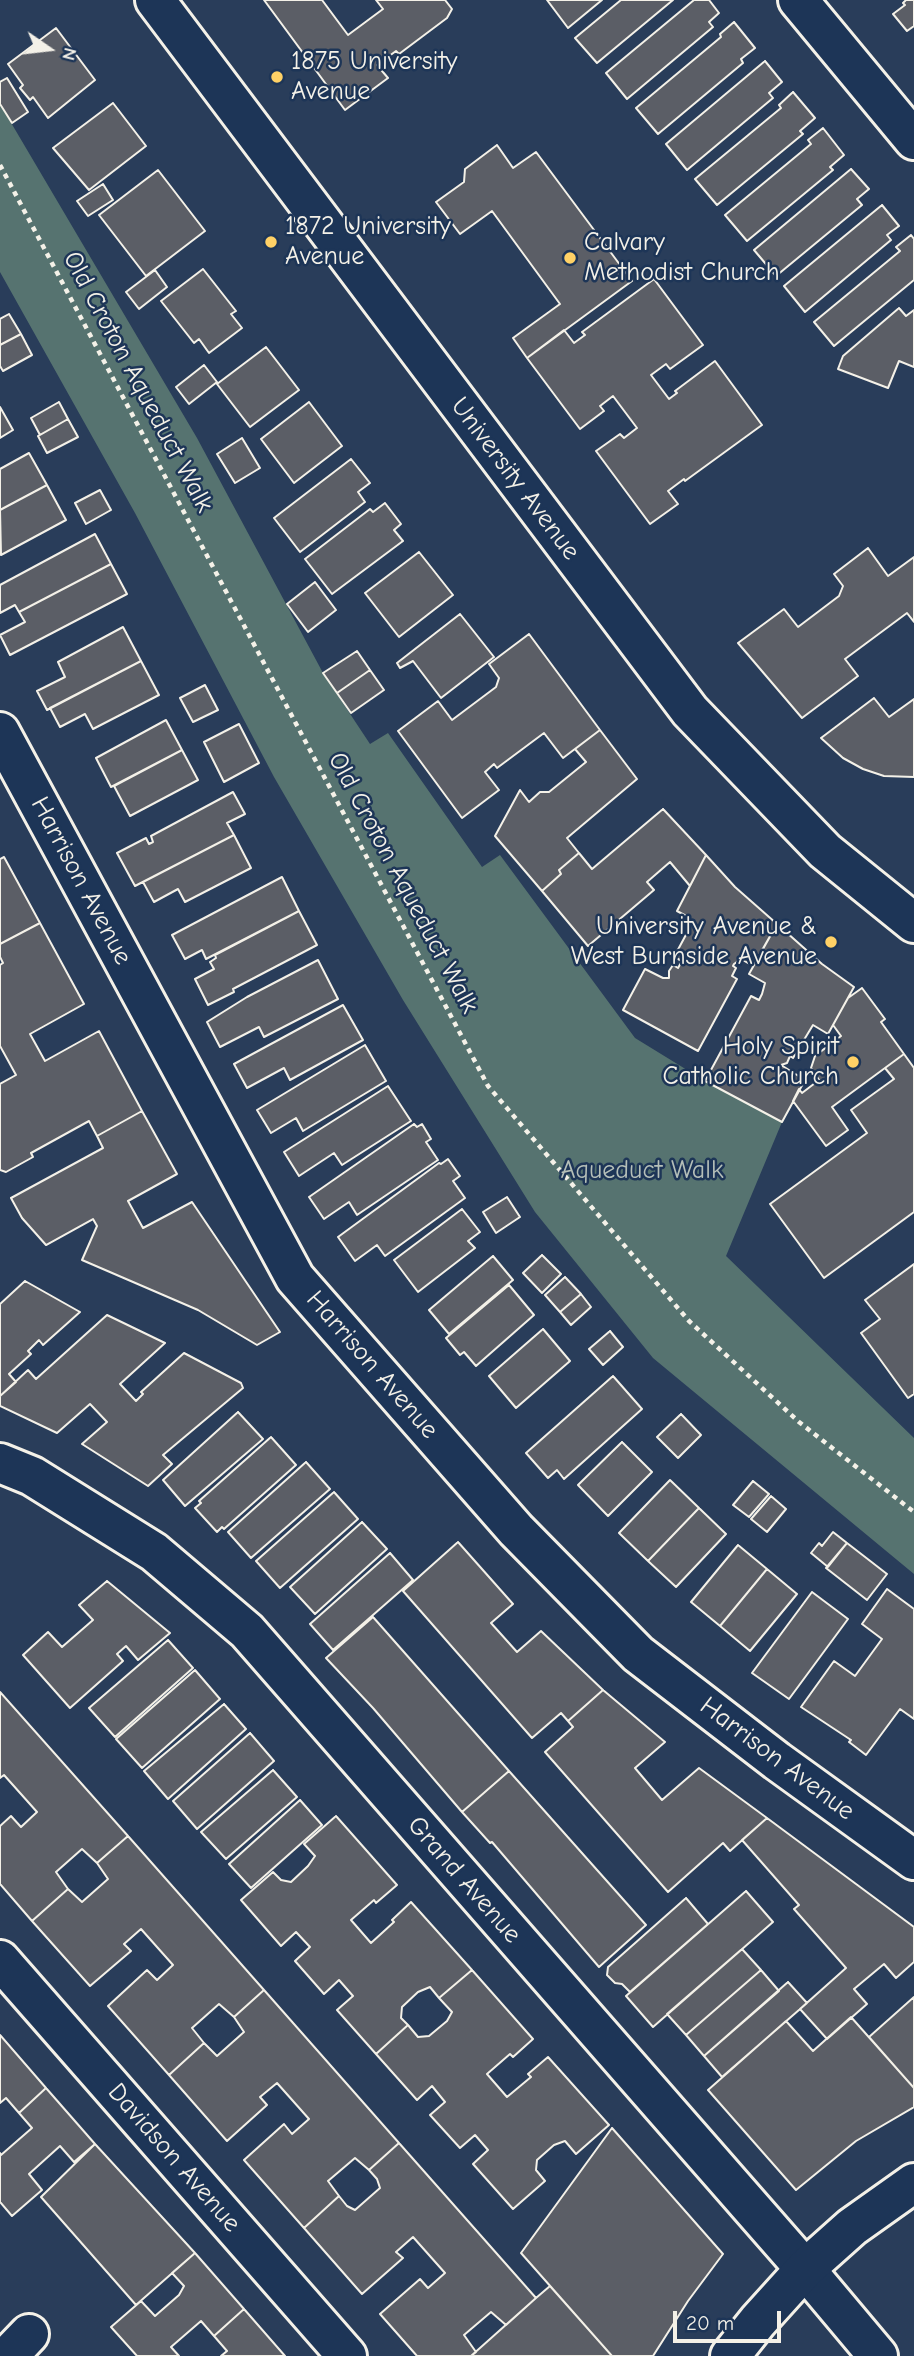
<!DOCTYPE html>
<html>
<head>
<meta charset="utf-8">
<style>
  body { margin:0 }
  #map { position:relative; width:914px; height:2356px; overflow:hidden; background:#293d5a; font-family:"Comic Neue",sans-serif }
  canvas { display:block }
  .north { position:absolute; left:14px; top:14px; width:70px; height:70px; -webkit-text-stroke:5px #1d3557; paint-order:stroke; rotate:104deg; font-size:19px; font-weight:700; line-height:28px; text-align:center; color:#f4f1e8 }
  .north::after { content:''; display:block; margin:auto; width:24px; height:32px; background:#f4f1e8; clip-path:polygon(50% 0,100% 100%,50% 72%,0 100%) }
  .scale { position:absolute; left:673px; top:2311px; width:108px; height:32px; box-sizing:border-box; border:4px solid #f4f1e8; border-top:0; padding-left:9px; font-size:21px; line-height:24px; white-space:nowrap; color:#f4f1e8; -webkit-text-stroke:5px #1d3557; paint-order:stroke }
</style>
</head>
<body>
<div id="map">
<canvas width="914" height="2356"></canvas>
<div class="north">N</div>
<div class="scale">20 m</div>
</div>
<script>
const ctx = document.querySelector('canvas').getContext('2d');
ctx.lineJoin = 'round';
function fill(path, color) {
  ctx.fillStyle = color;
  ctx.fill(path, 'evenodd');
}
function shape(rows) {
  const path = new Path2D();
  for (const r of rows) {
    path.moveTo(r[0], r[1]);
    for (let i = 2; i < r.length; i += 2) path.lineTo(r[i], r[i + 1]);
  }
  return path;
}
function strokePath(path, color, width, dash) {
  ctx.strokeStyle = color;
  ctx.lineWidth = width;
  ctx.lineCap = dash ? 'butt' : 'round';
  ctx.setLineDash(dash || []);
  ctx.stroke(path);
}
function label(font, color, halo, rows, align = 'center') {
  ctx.font = font + ' "Comic Neue",sans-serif';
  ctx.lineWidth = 5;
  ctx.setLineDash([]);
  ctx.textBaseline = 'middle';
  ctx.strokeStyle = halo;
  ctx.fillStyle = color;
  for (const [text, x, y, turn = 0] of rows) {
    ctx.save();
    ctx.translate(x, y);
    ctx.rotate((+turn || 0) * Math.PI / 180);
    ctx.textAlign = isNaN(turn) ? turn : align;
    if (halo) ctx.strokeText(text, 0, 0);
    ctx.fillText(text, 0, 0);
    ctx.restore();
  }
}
fill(shape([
  [0,104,197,438,323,673,370,744,388,733,482,867,500,855,635,1038,705,1081,782,1122,726,1256,914,1438,914,1574,653,1358,535,1212,403,1000,274,777,135,513,0,272]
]), '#567370');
const building = shape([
  [264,0,322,0,348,35,383,9,376,0,445,0,452,9,447,18,399,54,396,51,377,65,388,78,345,110,264,0],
  [547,0,602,0,568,28,547,0],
  [621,0,673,0,597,63,575,38,621,0],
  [694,0,709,0,719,13,709,22,713,27,627,99,606,73,694,0],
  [906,0,914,0,914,26,907,31,893,14,905,5,903,3,906,0],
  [734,22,755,48,741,59,743,63,658,134,636,108,721,37,720,34,734,22],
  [56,28,95,80,48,118,33,97,30,100,20,88,23,85,8,64,56,28],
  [765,61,782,82,769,93,773,98,687,170,666,144,765,61],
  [7,78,28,112,12,123,0,104,0,82,7,78],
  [793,92,815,118,800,131,803,134,717,205,695,179,781,108,779,105,793,92],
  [113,103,146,146,89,190,53,148,113,103],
  [823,128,844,155,830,167,833,170,747,241,725,215,811,144,808,140,823,128],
  [497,145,513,168,536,152,632,281,527,358,513,338,560,304,492,211,460,234,436,202,464,182,465,169,497,145],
  [851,169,869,189,857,199,862,205,776,276,754,250,851,169],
  [158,170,205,231,146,276,99,215,158,170],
  [103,184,113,200,88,216,77,201,103,184],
  [882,205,899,226,887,235,891,240,805,312,784,286,882,205],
  [911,235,914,239,914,280,834,346,814,322,900,251,896,247,911,235],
  [203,269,236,311,231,314,242,328,209,353,199,339,194,343,161,301,203,269],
  [155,270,167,287,139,309,126,292,155,270],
  [654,279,703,345,670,369,666,364,651,375,669,399,677,393,675,391,715,361,762,425,685,481,684,479,668,491,678,504,650,524,596,451,620,434,624,438,637,428,613,396,600,406,604,411,580,429,527,358,564,330,574,343,585,335,582,332,654,279],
  [899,308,906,316,914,310,914,367,899,361,888,388,838,369,843,356,899,308],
  [9,314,21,334,0,345,0,319,9,314],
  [21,334,32,355,3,371,0,366,0,345,21,334],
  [266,347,299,390,250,427,217,384,266,347],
  [204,365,217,382,189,404,176,387,204,365],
  [59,402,68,419,40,435,31,418,59,402],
  [309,402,342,446,294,483,261,439,309,402],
  [0,407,13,430,0,438,0,407],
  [68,419,78,437,47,453,38,436,68,419],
  [242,438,260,468,235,483,217,454,242,438],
  [29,453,47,485,0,510,0,469,29,453],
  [351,459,370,483,358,492,365,502,300,552,274,518,351,459],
  [47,485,66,520,1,555,0,510,47,485],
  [100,490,111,510,86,524,75,503,100,490],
  [385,503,401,524,394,530,403,541,332,594,305,559,370,509,373,512,385,503],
  [95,534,111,564,19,612,15,605,0,613,0,585,95,534],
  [868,548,888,576,914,557,914,622,907,613,845,659,858,676,802,718,738,643,784,609,798,627,839,596,843,586,834,574,868,548],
  [419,552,453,595,399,637,365,593,419,552],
  [111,564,127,594,10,655,0,635,25,622,19,612,111,564],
  [315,582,336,610,308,632,287,604,315,582],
  [460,614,494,657,441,698,413,661,400,668,397,663,460,614],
  [123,627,141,661,47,710,37,691,65,677,58,662,123,627],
  [529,634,600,730,563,758,544,733,497,768,494,764,485,772,499,790,462,818,398,731,438,701,452,720,496,687,499,678,489,664,529,634],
  [357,651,370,670,337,693,323,673,357,651],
  [141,661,159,695,93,729,85,714,60,727,50,708,141,661],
  [370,670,384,690,351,713,337,693,370,670],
  [205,685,218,710,193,722,180,698,205,685],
  [874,698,889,717,914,699,914,777,884,776,863,769,843,758,821,738,874,698],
  [166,720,182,750,111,787,96,758,166,720],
  [239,724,259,763,224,782,204,742,239,724],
  [600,730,637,779,567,838,579,853,559,870,561,874,542,891,495,836,520,790,529,802,540,792,549,792,586,762,575,749,600,730],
  [182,750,198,780,130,816,114,786,182,750],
  [233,792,245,814,227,823,234,835,135,886,117,853,146,838,149,844,153,842,151,836,233,792],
  [663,809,706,855,690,886,670,862,647,882,654,890,588,946,542,891,561,874,559,870,579,853,592,869,663,809],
  [234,835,251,868,185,902,178,889,154,902,143,882,234,835],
  [706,855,735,887,777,924,753,966,741,959,734,964,733,966,736,968,732,976,737,979,698,1051,623,1010,645,969,663,978,669,978,669,971,673,965,678,968,682,961,674,957,688,931,690,918,677,911,706,855],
  [4,857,40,923,0,944,0,859,4,857],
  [282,877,299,911,206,959,202,950,185,959,172,935,282,877],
  [299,911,317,945,233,989,234,992,208,1005,195,979,214,969,210,962,216,958,215,955,299,911],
  [40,923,84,1004,30,1034,45,1061,99,1031,142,1111,97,1136,89,1121,31,1153,33,1157,6,1172,0,1170,0,1084,16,1075,0,1046,0,965,3,963,0,957,0,944,40,923],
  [777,924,822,964,854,987,828,1034,813,1025,793,1058,790,1056,787,1063,781,1065,805,1080,782,1122,705,1081,751,996,759,1000,762,994,765,983,749,974,777,924],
  [318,960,338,999,264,1037,259,1027,220,1047,207,1022,247,997,318,960],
  [862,988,885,1019,881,1022,904,1054,832,1107,848,1130,826,1146,793,1101,799,1089,802,1093,819,1080,811,1068,815,1056,841,1036,833,1025,848,998,862,988],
  [343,1005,363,1040,290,1080,284,1068,247,1088,234,1064,343,1005],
  [365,1045,386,1081,303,1131,296,1118,271,1133,257,1110,365,1045],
  [904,1054,914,1068,914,1212,824,1278,770,1204,867,1133,851,1110,894,1079,885,1068,904,1054],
  [388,1086,411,1121,342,1165,334,1153,299,1176,284,1152,388,1086],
  [142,1111,177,1174,128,1201,143,1228,192,1202,280,1332,257,1345,198,1310,82,1260,97,1226,93,1219,46,1245,22,1218,11,1198,103,1148,97,1136,142,1111],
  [414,1124,417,1127,422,1124,431,1139,426,1142,438,1160,357,1215,349,1202,324,1219,309,1197,414,1124],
  [448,1159,460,1176,453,1181,465,1198,385,1256,377,1245,355,1261,338,1237,439,1163,441,1164,448,1159],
  [507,1197,520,1217,496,1233,483,1212,507,1197],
  [462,1209,480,1232,468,1241,475,1248,418,1292,394,1260,462,1209],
  [542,1255,561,1274,542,1293,523,1273,542,1255],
  [493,1256,513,1280,449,1334,429,1310,493,1256],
  [914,1264,914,1394,908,1398,861,1333,880,1319,865,1300,914,1264],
  [565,1277,581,1294,560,1312,545,1295,565,1277],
  [25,1281,80,1312,43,1345,39,1340,28,1351,31,1354,9,1374,16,1382,0,1396,0,1304,25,1281],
  [509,1285,534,1315,476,1366,464,1352,460,1355,446,1338,509,1285],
  [581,1294,591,1307,571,1325,560,1312,581,1294],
  [107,1315,165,1343,120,1384,136,1401,143,1394,141,1392,184,1353,241,1383,243,1388,163,1455,172,1464,148,1486,82,1444,107,1422,90,1404,57,1433,0,1406,0,1396,28,1370,36,1379,107,1315],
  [543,1329,570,1361,516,1408,489,1376,543,1329],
  [610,1331,623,1347,603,1365,589,1349,610,1331],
  [613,1376,642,1409,564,1479,557,1470,548,1478,526,1453,613,1376],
  [238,1412,263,1439,185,1506,163,1480,238,1412],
  [681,1414,701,1435,678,1458,657,1437,681,1414],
  [271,1437,296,1465,224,1529,222,1527,217,1532,195,1508,201,1503,199,1501,271,1437],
  [622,1442,652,1472,608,1516,578,1485,622,1442],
  [306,1462,330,1489,251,1558,228,1532,306,1462],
  [670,1480,699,1508,648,1561,619,1533,670,1480],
  [753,1481,769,1494,749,1517,733,1505,753,1481],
  [334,1492,358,1519,280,1588,256,1561,334,1492],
  [771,1496,786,1509,767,1532,751,1519,771,1496],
  [699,1508,726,1534,676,1587,648,1561,699,1508],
  [362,1522,387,1549,315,1614,290,1587,362,1522],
  [833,1532,847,1543,828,1567,811,1553,819,1543,822,1546,833,1532],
  [458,1542,513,1604,491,1623,517,1652,541,1631,603,1690,568,1721,561,1713,532,1738,403,1591,458,1542],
  [847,1543,887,1574,867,1600,826,1568,847,1543],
  [738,1545,767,1569,720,1626,691,1602,738,1545],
  [390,1553,413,1580,333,1650,310,1624,390,1553],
  [767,1569,797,1594,750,1651,720,1626,767,1569],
  [107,1581,170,1633,138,1660,126,1646,117,1654,123,1661,70,1708,23,1655,48,1632,62,1647,93,1620,79,1605,107,1581],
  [887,1589,914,1609,914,1719,900,1709,866,1755,849,1742,851,1740,801,1707,834,1661,855,1676,882,1639,862,1624,887,1589],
  [812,1592,848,1619,789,1699,752,1673,812,1592],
  [373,1617,509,1771,462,1812,373,1708,326,1658,373,1617],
  [168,1640,193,1668,115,1737,89,1708,168,1640],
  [195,1670,220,1699,142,1768,116,1739,195,1670],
  [603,1690,665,1742,635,1768,662,1800,699,1768,767,1818,730,1851,723,1843,668,1892,545,1752,573,1727,568,1721,603,1690],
  [0,1692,128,1836,97,1863,82,1849,56,1872,68,1889,32,1921,0,1884,0,1826,11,1816,21,1827,37,1812,4,1775,0,1778,0,1692],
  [224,1704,246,1729,168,1799,144,1771,224,1704],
  [250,1733,274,1761,197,1829,173,1801,250,1733],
  [273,1770,297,1797,226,1859,201,1832,273,1770],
  [509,1771,646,1925,599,1967,492,1842,490,1843,462,1812,509,1771],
  [300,1800,322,1825,251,1888,229,1864,300,1800],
  [336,1816,397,1885,376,1903,374,1900,351,1920,371,1943,394,1922,392,1920,411,1902,472,1970,439,1998,430,1987,418,1992,402,2007,401,2018,408,2025,376,2054,337,2010,353,1996,339,1980,324,1994,295,1961,310,1947,296,1932,281,1946,241,1900,273,1872,281,1880,291,1882,308,1866,315,1856,304,1844,336,1816],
  [767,1818,914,1927,914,1962,896,1978,884,1964,854,1989,867,2004,827,2039,800,2009,846,1968,794,1909,799,1905,742,1840,767,1818],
  [128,1836,264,1990,234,2017,219,2004,192,2028,204,2043,169,2075,108,2006,147,1970,157,1980,173,1965,141,1929,124,1944,131,1951,90,1986,32,1921,68,1889,82,1902,108,1879,97,1863,128,1836],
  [746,1891,773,1922,653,2027,626,1996,746,1891],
  [686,1898,708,1924,630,1992,622,1984,615,1983,607,1975,608,1967,686,1898],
  [742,1949,761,1970,686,2035,667,2014,742,1949],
  [472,1970,533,2039,513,2057,510,2054,487,2074,507,2097,531,2077,528,2074,548,2057,609,2125,576,2154,565,2141,554,2145,537,2160,536,2170,545,2181,513,2209,473,2164,488,2150,475,2135,460,2148,430,2115,445,2102,432,2086,417,2100,376,2054,408,2025,418,2037,429,2036,447,2021,452,2012,439,1998,472,1970],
  [761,1970,779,1991,704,2056,686,2035,761,1970],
  [788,1982,807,2003,722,2077,704,2056,788,1982],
  [264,1990,399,2143,369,2170,355,2158,328,2181,339,2196,304,2228,244,2160,284,2124,292,2134,309,2119,277,2083,260,2097,267,2105,227,2141,169,2075,204,2043,217,2056,244,2032,234,2017,264,1990],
  [914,1997,914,2088,869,2037,914,1997],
  [851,2017,914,2088,914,2107,856,2141,796,2190,708,2090,786,2021,813,2051,851,2017],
  [0,2035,46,2088,19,2113,6,2098,0,2103,0,2035],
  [46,2088,95,2144,74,2162,60,2146,29,2174,42,2190,12,2216,0,2202,0,2153,1,2155,32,2128,19,2113,46,2088],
  [612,2128,723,2254,688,2301,653,2356,612,2356,521,2253,612,2128],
  [399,2143,536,2298,506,2325,491,2312,464,2335,476,2352,471,2356,417,2356,380,2314,420,2279,428,2288,445,2273,413,2237,396,2252,403,2258,362,2294,304,2228,339,2196,347,2206,355,2210,380,2188,377,2179,369,2170,399,2143],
  [95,2144,195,2253,136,2305,41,2197,95,2144],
  [195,2253,244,2309,214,2336,201,2321,171,2347,179,2356,137,2356,111,2327,141,2301,155,2316,179,2295,184,2286,172,2273,195,2253],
  [550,2286,612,2356,471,2356,536,2298,550,2286],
  [244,2309,285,2356,221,2356,227,2351,214,2336,244,2309]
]);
fill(building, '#5b5e66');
strokePath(building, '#f4f1e8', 2);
const minor = shape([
  [798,0,914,140],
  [0,732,295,1278,516,1530,638,1654,777,1761,914,1860],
  [0,1463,32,1476,154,1552,247,1631,805,2269,878,2356],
  [0,1960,347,2356],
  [8,2356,29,2334]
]);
const major = shape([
  [155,0,690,711,825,851,914,923],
  [730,2356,758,2321,805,2269,852,2227,914,2183]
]);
strokePath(minor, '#f4f1e8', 44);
strokePath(major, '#f4f1e8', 44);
strokePath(shape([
  [0,165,488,1086,689,1321,799,1422,914,1512]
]), '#f4f1e8', 4.5, [5, 5]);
strokePath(minor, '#1d3557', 38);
strokePath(major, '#1d3557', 38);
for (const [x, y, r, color] of [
  [277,77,7,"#ffd166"],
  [271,242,7,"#ffd166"],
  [570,258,7,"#ffd166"],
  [831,942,7,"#ffd166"],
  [853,1062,7,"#ffd166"]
]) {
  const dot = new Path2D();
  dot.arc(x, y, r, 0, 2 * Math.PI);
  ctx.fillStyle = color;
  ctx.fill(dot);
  strokePath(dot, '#1d3557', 2.5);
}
label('26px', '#f4f1e8', '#1d3557', [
  ["1875 University",291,62],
  ["Avenue",291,92],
  ["1872 University",285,227],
  ["Avenue",285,257],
  ["Calvary",584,243],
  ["Methodist Church",584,273],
  ["University Avenue &",817,927,"right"],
  ["West Burnside Avenue",817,957,"right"],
  ["Holy Spirit",839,1047,"right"],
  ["Catholic Church",839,1077,"right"]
], 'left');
label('26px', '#f4f1e8', '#1d3557', [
  ["Old Croton Aqueduct Walk",138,382,62],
  ["University Avenue",515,479,53],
  ["Harrison Avenue",81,881,62],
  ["Old Croton Aqueduct Walk",403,883,62],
  ["Harrison Avenue",372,1365,49],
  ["Harrison Avenue",777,1759,37],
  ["Grand Avenue",464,1880,49],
  ["Davidson Avenue",174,2158,49]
]);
label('26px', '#b5bfb8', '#1d3557', [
  ["Aqueduct Walk",642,1171]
]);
</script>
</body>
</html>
